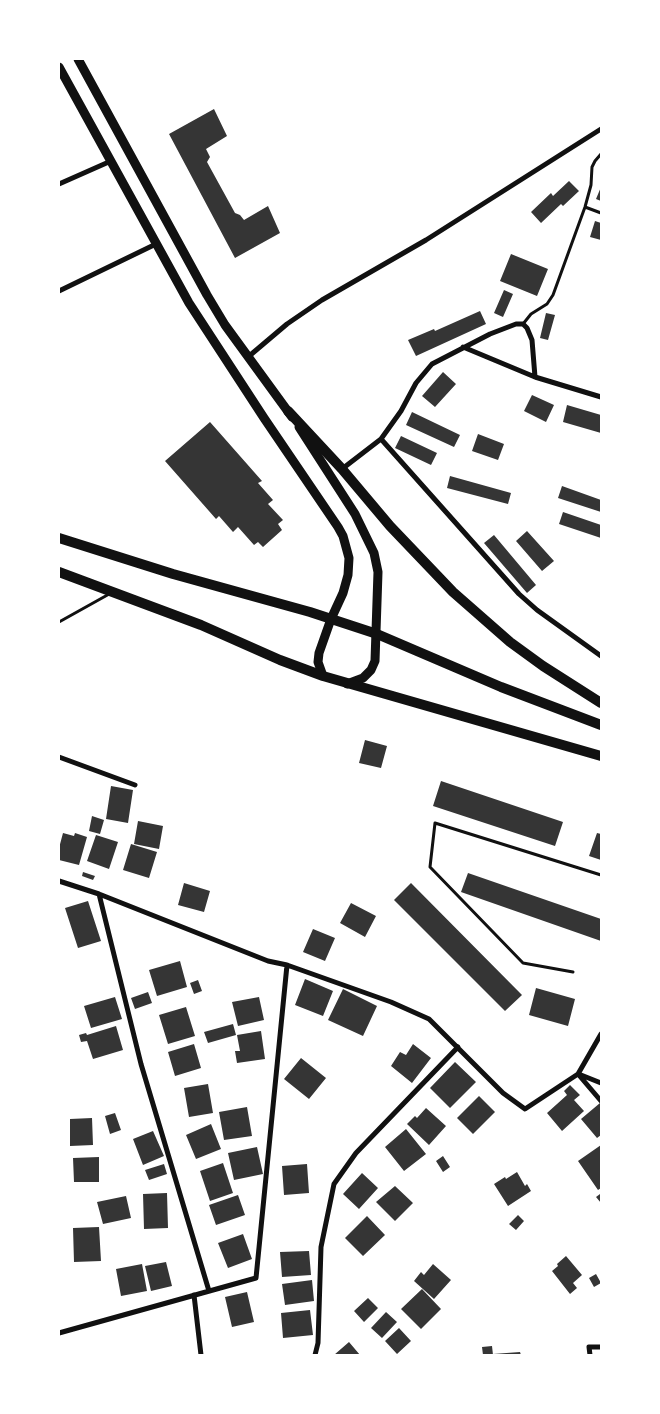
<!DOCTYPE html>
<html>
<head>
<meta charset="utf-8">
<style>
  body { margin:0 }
  #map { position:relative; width:660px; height:1414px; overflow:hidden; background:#fff; font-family:"Asap Condensed",sans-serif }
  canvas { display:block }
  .frame { position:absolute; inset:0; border:60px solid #fff; pointer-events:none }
</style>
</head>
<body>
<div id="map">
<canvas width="660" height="1414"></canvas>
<div class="frame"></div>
</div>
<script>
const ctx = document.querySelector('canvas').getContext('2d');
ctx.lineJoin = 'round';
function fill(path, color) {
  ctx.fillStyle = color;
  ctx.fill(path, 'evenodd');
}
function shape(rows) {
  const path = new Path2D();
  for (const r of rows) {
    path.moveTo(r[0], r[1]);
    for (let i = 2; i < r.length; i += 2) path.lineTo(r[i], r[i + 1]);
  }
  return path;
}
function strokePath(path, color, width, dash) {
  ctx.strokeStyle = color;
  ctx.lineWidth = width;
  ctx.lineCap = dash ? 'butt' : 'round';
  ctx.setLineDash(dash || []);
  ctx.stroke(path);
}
fill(shape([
  [214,109,227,136,206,149,210,157,207,162,235,213,240,215,244,220,268,206,280,233,235,258,169,134],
  [569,181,579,191,563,206,561,204,541,223,531,212,551,193,553,196],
  [601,187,601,201,596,199],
  [595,221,601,223,601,240,590,237],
  [511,254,548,269,537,296,500,281],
  [504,290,513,294,503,317,494,313],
  [480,311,486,324,416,356,408,340,434,329,435,331],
  [546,313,555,315,548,340,540,338],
  [443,372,456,384,435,407,422,396],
  [532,395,554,405,546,422,524,411],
  [567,405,601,415,601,433,563,422],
  [412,412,460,435,454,447,406,425],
  [210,422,262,481,258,483,273,500,268,504,283,520,278,524,282,530,263,547,258,542,254,545,238,527,233,532,219,516,216,519,165,461],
  [478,434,504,444,498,460,472,451],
  [401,436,437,453,431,465,395,448],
  [450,476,511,493,508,504,447,488],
  [562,486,601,500,601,512,558,498],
  [563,512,601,525,601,538,559,524],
  [527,531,554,561,542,571,516,541],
  [494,535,536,585,527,593,484,543],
  [365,740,387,746,381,768,359,763],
  [441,781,563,822,555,846,433,806],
  [111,786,133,790,128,823,106,819],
  [92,816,104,820,100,834,89,831],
  [138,821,163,826,159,849,134,844],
  [63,833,74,836,75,833,87,837,79,865,59,860,59,848],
  [597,833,601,834,601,860,589,856],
  [96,835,118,842,109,869,87,861],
  [131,844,157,852,149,878,123,870],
  [83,872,95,876,93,880,82,876],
  [468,873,601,919,601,941,461,892],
  [184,883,210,891,204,912,178,905],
  [411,883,522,995,505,1011,394,900],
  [88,901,101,941,78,948,65,908],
  [351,903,376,916,365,937,340,923],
  [313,929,335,938,325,961,303,952],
  [180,961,187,987,157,996,149,970],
  [305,979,333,991,323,1016,295,1005],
  [198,980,202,991,194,994,190,983],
  [536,988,575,999,568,1026,529,1015],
  [343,989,377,1006,363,1036,328,1020],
  [148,992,152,1003,135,1009,131,998],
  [115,997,122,1019,91,1028,84,1006],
  [259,997,264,1020,238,1026,232,1002],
  [186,1007,195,1036,168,1044,159,1015],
  [233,1024,236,1035,208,1043,204,1032],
  [116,1026,123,1050,93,1059,87,1041,81,1042,79,1035,86,1033,87,1035],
  [261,1031,265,1059,237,1063,235,1051,240,1051,237,1035],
  [194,1044,201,1068,175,1076,168,1052],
  [413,1044,431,1058,412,1083,391,1066,400,1052,406,1055],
  [301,1058,326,1078,309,1099,284,1079],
  [455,1062,476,1082,450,1108,430,1088],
  [208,1084,213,1113,189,1117,184,1088],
  [570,1085,580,1095,574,1100,584,1111,562,1131,547,1113,567,1095,564,1091],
  [479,1096,495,1112,473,1134,457,1118],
  [600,1103,601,1135,597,1138,581,1119],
  [247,1107,252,1136,224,1140,219,1112],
  [426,1108,446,1126,429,1145,407,1124,415,1116,417,1118],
  [115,1113,121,1130,110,1134,105,1116],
  [92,1118,93,1145,70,1146,70,1119],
  [211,1124,221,1149,196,1159,186,1135],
  [406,1129,426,1154,404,1171,385,1147],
  [153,1131,164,1156,143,1165,133,1139],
  [601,1145,601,1188,598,1190,578,1161],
  [257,1147,263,1174,234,1180,228,1153],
  [443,1156,450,1167,443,1172,436,1161],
  [99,1157,99,1182,74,1182,73,1158],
  [223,1163,233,1193,210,1201,200,1171],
  [164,1164,167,1174,149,1180,145,1170],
  [307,1164,309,1193,284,1195,282,1166],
  [517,1172,525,1186,527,1184,531,1191,508,1206,494,1184,505,1177,506,1179],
  [362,1173,378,1188,359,1209,343,1194],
  [395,1186,413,1203,395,1221,376,1202],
  [167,1193,168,1228,144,1229,143,1194],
  [600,1194,601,1195,601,1203,596,1197],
  [238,1195,245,1215,216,1225,209,1205],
  [126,1196,131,1218,103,1224,97,1202],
  [518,1215,524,1221,516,1230,509,1224],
  [367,1216,385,1235,363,1256,345,1238],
  [99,1227,101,1261,74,1262,73,1228],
  [243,1234,252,1259,228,1268,218,1243],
  [309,1251,311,1275,282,1277,280,1252],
  [566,1256,582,1275,573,1283,577,1288,570,1294,552,1271,558,1266,557,1264],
  [166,1262,172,1286,151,1291,145,1266],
  [142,1264,147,1291,121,1296,116,1269],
  [433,1264,451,1280,434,1299,414,1281,421,1272,424,1275],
  [596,1274,601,1283,594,1287,589,1278],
  [312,1280,314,1301,285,1305,282,1284],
  [422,1289,441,1309,421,1329,401,1309],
  [247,1292,254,1322,232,1327,225,1297],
  [368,1298,378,1308,364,1322,354,1311],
  [310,1310,313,1335,283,1338,281,1313],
  [386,1312,397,1322,382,1338,371,1328],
  [399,1328,411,1341,397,1354,385,1341],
  [349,1342,360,1355,334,1355],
  [492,1346,493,1355,483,1355,482,1347],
  [520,1352,521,1355,493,1355,493,1354]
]), '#353535');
strokePath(shape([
  [585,207,601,213],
  [523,324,531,314,547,304,553,295,585,207,591,185,592,167,595,161,601,154],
  [59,622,111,593],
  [573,972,523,963,430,867,435,823,601,875]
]), '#111', 3);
strokePath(shape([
  [59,184,111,161],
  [59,291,156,244],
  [463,347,535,377,601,397],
  [248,357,287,324,322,300,426,240,601,129],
  [381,439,519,594,537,610,601,656],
  [342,469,381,439,401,411,416,383,432,364,490,334,516,324,523,324,527,328,532,340,535,377],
  [59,757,135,785],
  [59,881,99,894,268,961,287,965,391,1002,429,1019,503,1093,525,1109,578,1074,601,1034],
  [99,894,141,1064,209,1291],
  [578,1074,601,1101],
  [581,1075,601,1083],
  [194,1295,201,1355],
  [59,1333,256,1278,287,965],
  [315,1355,318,1343,321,1247,334,1184,356,1153,458,1047],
  [590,1355,589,1347,601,1347]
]), '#111', 5);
strokePath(shape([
  [78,59,207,295,225,325,292,417],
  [59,67,189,303,264,418,338,527,343,536,349,558,348,575,343,593,331,619,319,653,318,662,323,676],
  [299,427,355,514,374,553,378,572,375,661,371,670,363,678,347,684]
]), '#111', 9);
strokePath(shape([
  [288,411,342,469,390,526,453,592,510,642,543,666,601,703],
  [59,538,173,574,310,612,377,634,501,687,601,725],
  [59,572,201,625,280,660,323,676,601,756]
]), '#111', 10);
</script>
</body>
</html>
